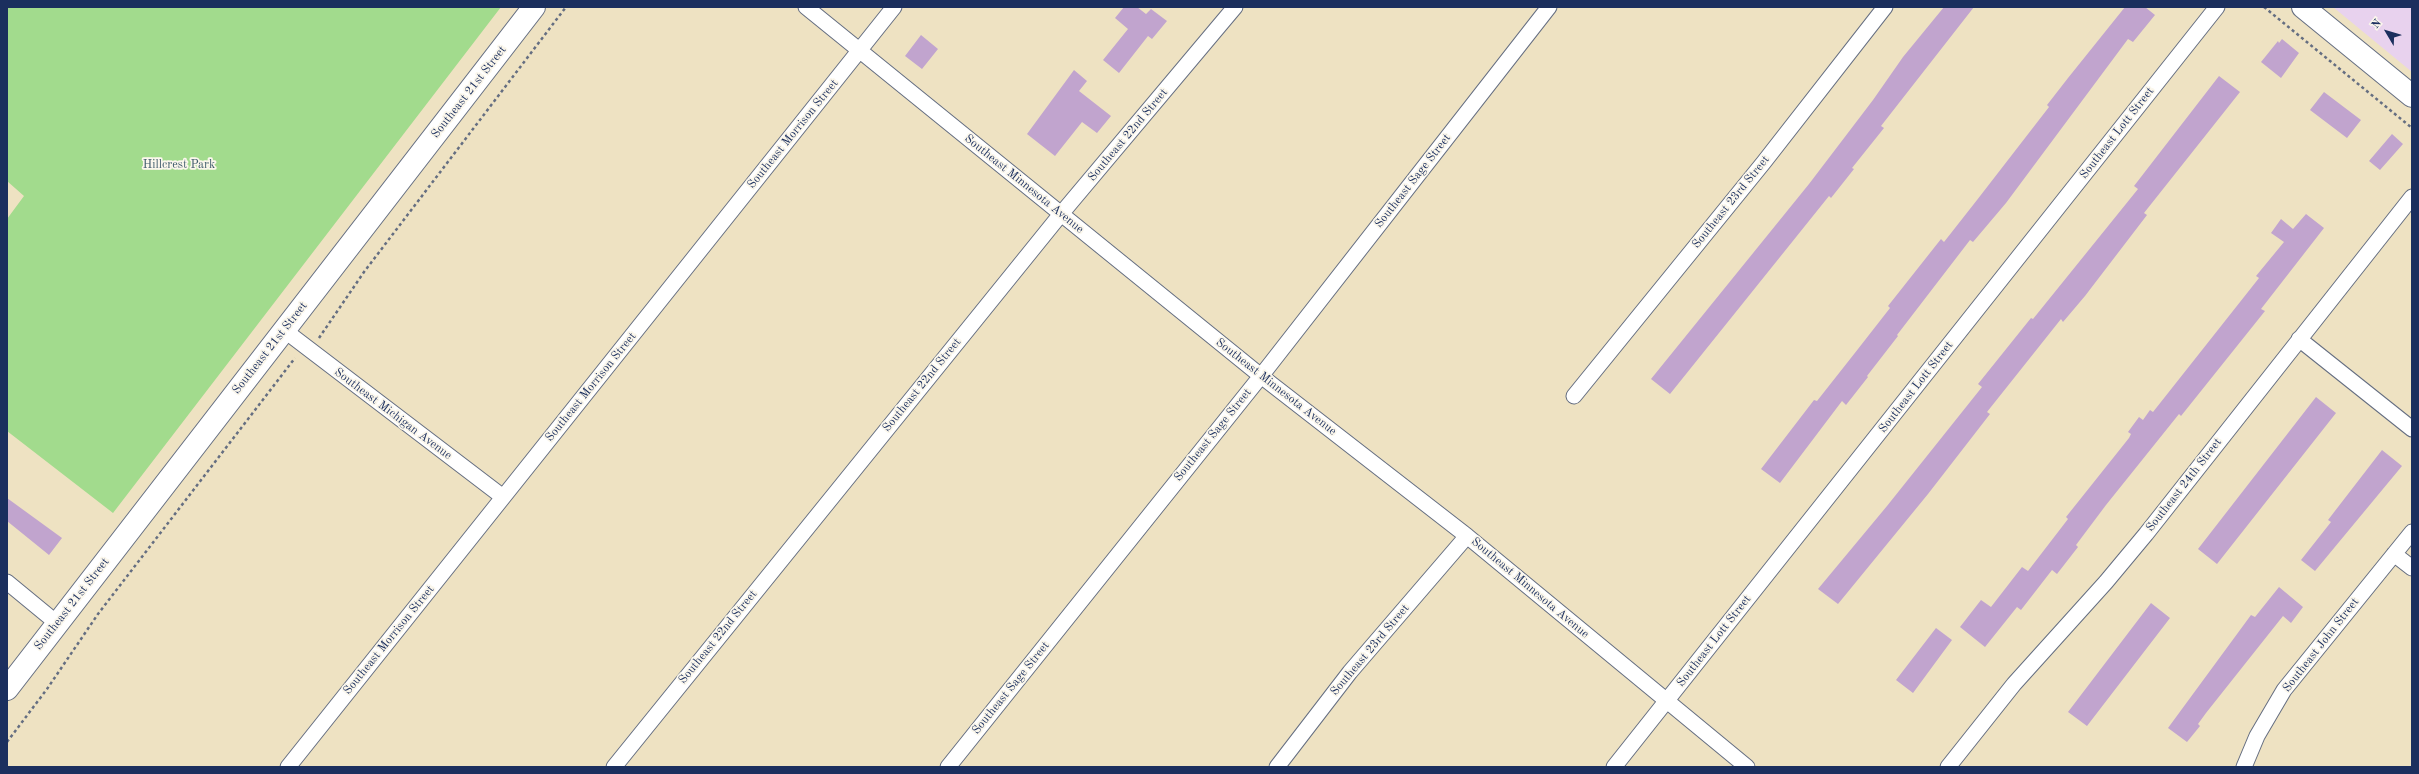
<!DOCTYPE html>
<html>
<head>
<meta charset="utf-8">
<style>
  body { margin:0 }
  #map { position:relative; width:2419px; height:774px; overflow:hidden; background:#eee2c2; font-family:"Old Standard TT",serif }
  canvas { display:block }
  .frame { position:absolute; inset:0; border:8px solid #1b2f5e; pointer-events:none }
  .north { position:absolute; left:2367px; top:12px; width:40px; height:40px; -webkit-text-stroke:3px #fbf7ec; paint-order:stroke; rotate:308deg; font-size:11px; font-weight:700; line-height:16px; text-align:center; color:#1b2f5e }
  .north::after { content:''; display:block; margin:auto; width:14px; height:18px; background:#1b2f5e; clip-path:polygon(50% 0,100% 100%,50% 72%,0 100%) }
</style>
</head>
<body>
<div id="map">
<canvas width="2419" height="774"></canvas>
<div class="frame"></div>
<div class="north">N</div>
</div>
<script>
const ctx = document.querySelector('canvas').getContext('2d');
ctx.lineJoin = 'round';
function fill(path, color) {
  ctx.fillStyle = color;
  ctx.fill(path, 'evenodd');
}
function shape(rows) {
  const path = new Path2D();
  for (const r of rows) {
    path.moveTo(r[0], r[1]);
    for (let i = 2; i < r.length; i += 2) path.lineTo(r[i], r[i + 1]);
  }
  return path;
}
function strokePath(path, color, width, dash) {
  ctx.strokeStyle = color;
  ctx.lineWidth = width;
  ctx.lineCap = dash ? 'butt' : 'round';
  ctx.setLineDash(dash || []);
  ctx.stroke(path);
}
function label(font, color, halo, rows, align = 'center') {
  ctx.font = font + ' "Old Standard TT",serif';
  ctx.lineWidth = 3.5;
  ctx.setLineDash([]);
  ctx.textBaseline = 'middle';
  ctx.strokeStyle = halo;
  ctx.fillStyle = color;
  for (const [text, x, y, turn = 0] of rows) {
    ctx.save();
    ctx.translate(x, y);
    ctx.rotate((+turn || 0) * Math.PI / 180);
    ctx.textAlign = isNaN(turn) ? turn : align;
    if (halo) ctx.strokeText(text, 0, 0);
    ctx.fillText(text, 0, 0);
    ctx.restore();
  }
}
fill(shape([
  [2333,7,2412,7,2412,72]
]), '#e8d2ee');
fill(shape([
  [7,7,501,7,113,513,7,431,7,219,24,196,7,181]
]), '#a2db8d');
fill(shape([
  [1124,7,1137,7,1146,14,1151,9,1167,21,1152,39,1148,36,1119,73,1103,60,1128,29,1115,18],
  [1944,7,1974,7,1881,126,1884,128,1852,168,1854,169,1831,198,1829,196,1670,394,1651,379,1809,184,1873,100,1903,57],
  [2125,7,2145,7,2155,15,2133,42,2128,39,2006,203,1973,242,1970,240,1897,335,1898,336,1867,376,1868,377,1846,405,1842,401,1780,483,1761,469,1814,400,1817,401,1858,349,1890,308,1888,306,1941,239,1944,242,1977,200,2049,107,2047,105,2068,78],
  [921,35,938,49,922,69,905,56],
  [2282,39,2299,53,2281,78,2261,62,2278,41,2279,43],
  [1074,70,1087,81,1079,91,1111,116,1097,133,1082,122,1055,156,1027,134],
  [2219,76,2240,92,2144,213,2147,215,2085,296,2063,322,2061,319,1987,412,1990,414,1928,494,1838,604,1818,589,1887,506,1982,387,1978,384,2031,318,2033,319,2138,189,2134,186],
  [2324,92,2361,120,2347,138,2310,110],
  [2392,134,2403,144,2380,170,2369,161],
  [2306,214,2324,228,2261,309,2265,311,2181,416,2179,414,2106,505,2076,545,2078,547,2057,574,2052,570,2021,610,2017,607,1985,647,1960,627,1981,600,1991,607,2022,567,2028,571,2068,519,2066,517,2129,438,2131,434,2128,432,2139,417,2143,420,2150,410,2153,412,2259,278,2256,276,2284,242,2271,233,2281,219,2293,229],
  [2316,397,2336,413,2217,564,2198,549],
  [2382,450,2402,466,2315,571,2301,560,2331,522,2328,520],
  [7,498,62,538,49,555,7,521],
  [2279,587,2303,607,2291,623,2283,616,2206,713,2198,724,2200,726,2187,742,2168,728,2251,615,2255,617],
  [2151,603,2170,618,2087,726,2068,712],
  [1936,628,1952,640,1913,693,1896,680]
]), '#c1a4ce');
const minor = shape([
  [806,7,1261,376,1467,536,1747,767],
  [284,330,503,497],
  [2299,339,2412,429],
  [1574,396,1764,162,1885,7],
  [2394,554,2412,568],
  [7,582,58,624],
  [288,767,894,7],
  [614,767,1061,214,1235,7],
  [948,767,1261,376,1549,7],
  [1277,767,1350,672,1467,536],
  [1614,767,2217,7],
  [1948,767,2014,684,2106,582,2146,534,2412,197],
  [2244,767,2257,736,2284,690,2412,532]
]);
const secondary = shape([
  [2303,7,2412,96],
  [7,689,534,7]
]);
strokePath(minor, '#656e81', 17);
strokePath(secondary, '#656e81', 24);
strokePath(shape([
  [2264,7,2412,128],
  [319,338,364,272,566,7],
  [7,742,47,689,98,614,295,358]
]), '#656e81', 2.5, [3, 3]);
strokePath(minor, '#fff', 15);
strokePath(secondary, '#fff', 22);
label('12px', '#1b2f5e', '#fbf7ec', [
  ["Southeast 21st Street",469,92,-52],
  ["Southeast Lott Street",2117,133,-52],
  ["Southeast Morrison Street",793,134,-51],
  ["Southeast 22nd Street",1128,135,-50],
  ["Southeast Sage Street",1413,181,-52],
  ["Southeast Minnesota Avenue",1024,184,39],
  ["Southeast 23rd Street",1731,202,-51],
  ["Southeast 21st Street",270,348,-52],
  ["Southeast 22nd Street",922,385,-51],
  ["Southeast Morrison Street",591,387,-51],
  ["Southeast Minnesota Avenue",1276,387,38],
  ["Southeast Lott Street",1916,387,-52],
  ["Southeast Michigan Avenue",393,414,37],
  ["Southeast Sage Street",1213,435,-51],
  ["Southeast 24th Street",2184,485,-52],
  ["Southeast Minnesota Avenue",1530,588,40],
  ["Southeast 21st Street",72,604,-52],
  ["Southeast 22nd Street",718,637,-51],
  ["Southeast Morrison Street",389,640,-51],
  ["Southeast Lott Street",1714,641,-52],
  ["Southeast John Street",2321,645,-52],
  ["Southeast 23rd Street",1370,650,-50],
  ["Southeast Sage Street",1011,688,-51]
]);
label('12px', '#3d5a6a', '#fbf7ec', [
  ["Hillcrest Park",179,165]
]);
</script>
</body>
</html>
